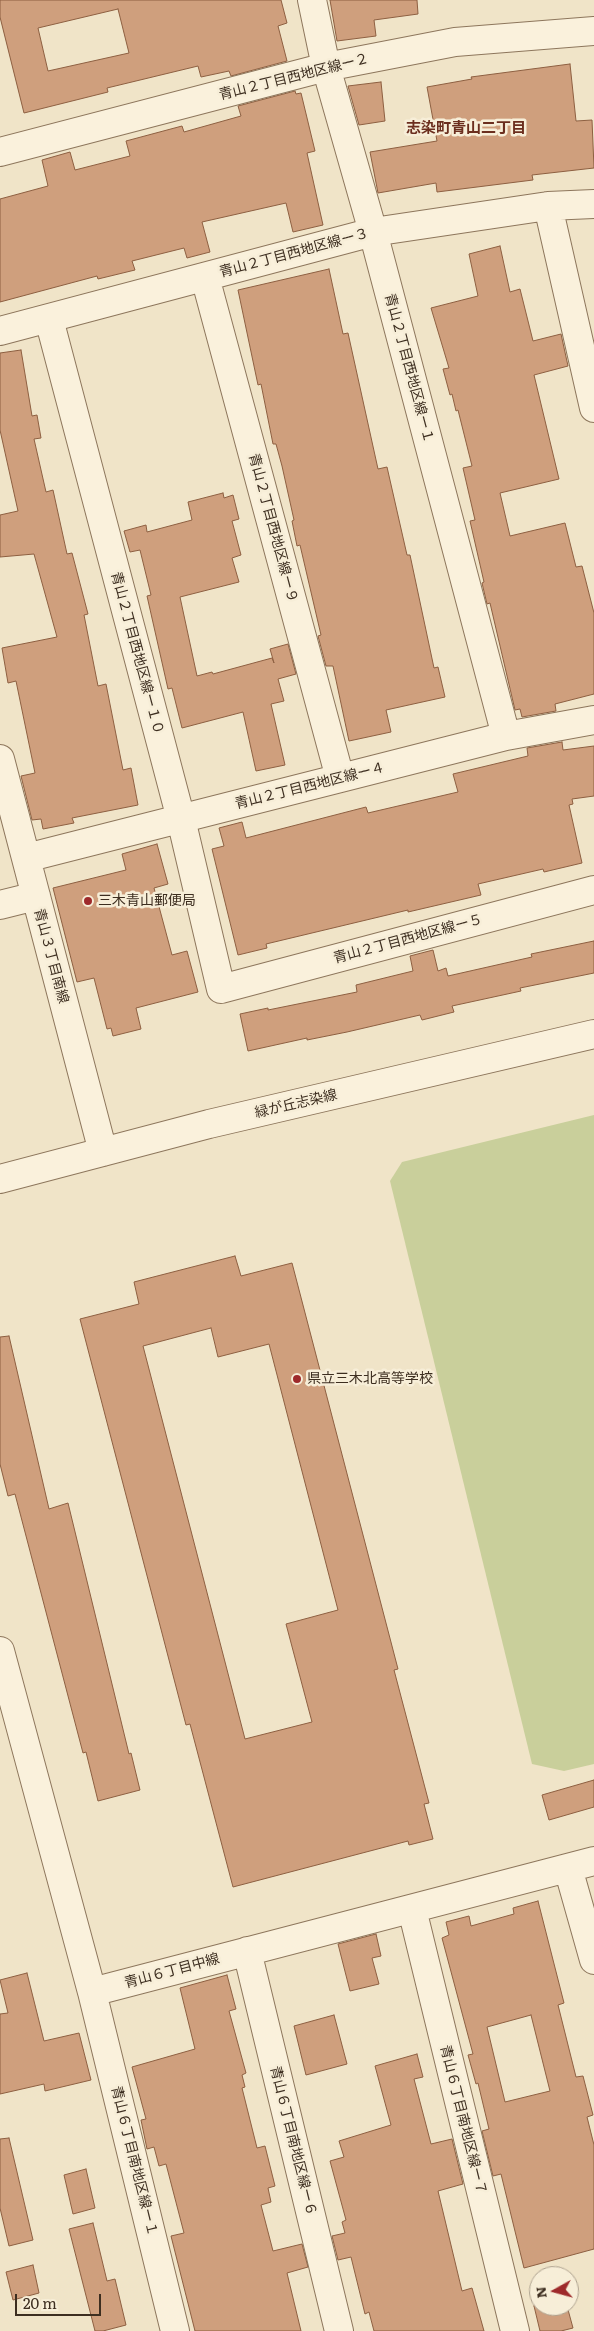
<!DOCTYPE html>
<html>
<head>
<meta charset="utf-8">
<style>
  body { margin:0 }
  #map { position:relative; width:594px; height:2331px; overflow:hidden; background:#f0e4c8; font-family:Literata,serif }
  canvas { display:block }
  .north { position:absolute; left:529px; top:2266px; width:50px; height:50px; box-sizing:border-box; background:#f7eed8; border:1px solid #ada18e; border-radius:50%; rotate:263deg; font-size:14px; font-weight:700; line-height:20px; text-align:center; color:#3d2e20 }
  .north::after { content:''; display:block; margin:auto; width:18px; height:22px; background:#9e2a2b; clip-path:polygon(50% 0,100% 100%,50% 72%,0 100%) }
  .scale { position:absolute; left:15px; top:2294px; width:86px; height:22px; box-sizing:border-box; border:2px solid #3d2e20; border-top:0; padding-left:6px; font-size:15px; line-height:18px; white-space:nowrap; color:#3d2e20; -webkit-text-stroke:4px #f7eed8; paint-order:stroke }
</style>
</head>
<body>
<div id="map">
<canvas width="594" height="2331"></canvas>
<div class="north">N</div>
<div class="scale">20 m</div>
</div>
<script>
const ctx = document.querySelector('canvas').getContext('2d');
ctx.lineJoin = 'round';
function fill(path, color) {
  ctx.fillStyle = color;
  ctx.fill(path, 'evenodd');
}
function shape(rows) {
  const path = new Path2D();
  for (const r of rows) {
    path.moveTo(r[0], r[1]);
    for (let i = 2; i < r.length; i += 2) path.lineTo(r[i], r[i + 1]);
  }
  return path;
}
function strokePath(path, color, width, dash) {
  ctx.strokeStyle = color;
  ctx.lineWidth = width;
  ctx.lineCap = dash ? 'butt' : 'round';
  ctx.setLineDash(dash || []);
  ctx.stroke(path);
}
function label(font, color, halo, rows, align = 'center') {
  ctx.font = font + ' Literata,"Noto Sans JP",serif';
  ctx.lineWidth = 5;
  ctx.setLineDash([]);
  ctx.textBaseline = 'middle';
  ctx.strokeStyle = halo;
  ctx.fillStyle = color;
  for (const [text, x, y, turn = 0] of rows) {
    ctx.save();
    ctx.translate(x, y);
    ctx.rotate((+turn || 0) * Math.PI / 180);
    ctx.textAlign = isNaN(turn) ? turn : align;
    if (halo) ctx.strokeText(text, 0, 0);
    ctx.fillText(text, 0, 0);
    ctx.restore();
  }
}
fill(shape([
  [594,1115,594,1764,564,1771,532,1764,390,1181,402,1162]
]), '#c9cf9b');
const building = shape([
  [0,0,281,0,287,23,278,26,287,61,231,76,229,71,201,77,198,66,107,88,108,92,24,113,0,17,0,0],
  [118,9,129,53,48,71,38,28,118,9],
  [330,0,417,0,418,14,374,20,376,36,337,41,330,0],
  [570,64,576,121,592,120,594,168,532,175,533,180,437,192,436,183,378,193,370,152,437,141,427,87,472,79,471,77,570,64],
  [381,82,385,121,359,125,348,86,381,82],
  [295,91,296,94,301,93,315,151,307,153,323,225,293,232,286,203,202,222,210,252,187,258,184,248,132,261,135,270,98,279,97,276,0,302,0,199,48,186,42,160,70,152,75,170,130,156,126,141,182,126,184,132,241,116,238,106,295,91],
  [500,246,510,292,520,289,533,341,561,334,568,366,534,375,559,479,500,493,510,536,565,523,576,567,582,566,594,613,594,694,555,704,556,711,522,717,520,709,515,710,490,603,487,604,482,583,484,582,470,521,475,520,463,468,472,466,458,410,456,411,452,394,450,395,443,369,449,368,431,308,478,296,469,254,500,246],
  [329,269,343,334,348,333,378,469,387,467,407,555,410,555,434,668,438,667,445,697,386,710,391,732,349,741,333,666,326,666,318,636,321,635,300,545,297,546,292,521,294,520,282,466,276,444,273,444,261,384,258,385,238,290,329,269],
  [21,350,32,416,37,415,41,438,34,439,46,492,53,490,67,554,72,553,88,614,84,615,98,686,106,684,123,770,131,768,138,805,72,818,74,823,43,829,41,819,32,820,21,776,35,773,16,681,8,683,2,648,57,637,34,554,0,557,0,515,18,511,0,430,0,353,21,350],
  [223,493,224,498,233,495,239,519,232,521,241,555,232,558,239,582,180,597,197,676,212,672,213,674,272,658,274,663,270,649,288,644,296,674,278,679,284,701,271,704,285,765,256,771,243,712,182,728,172,688,168,689,147,596,151,595,140,550,130,552,124,531,146,525,147,532,192,520,188,502,223,493],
  [562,742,563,750,594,746,594,796,572,799,573,804,569,805,582,863,544,872,543,869,478,884,481,895,408,912,408,910,266,944,267,948,238,955,212,849,224,846,219,828,242,822,246,838,366,807,368,813,458,792,453,774,528,756,527,748,562,742],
  [157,844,168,884,154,888,172,955,187,951,198,992,136,1008,141,1029,113,1036,111,1028,107,1029,94,978,77,982,53,888,126,870,122,854,157,844],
  [594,941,594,973,520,988,521,991,452,1006,454,1012,422,1020,420,1015,347,1032,307,1040,307,1038,248,1051,240,1014,268,1008,268,1010,357,992,356,985,413,971,410,956,433,950,438,971,446,968,448,976,532,957,531,954,594,941],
  [235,1256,241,1276,292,1263,398,1669,394,1670,429,1803,424,1804,433,1839,409,1845,408,1841,233,1887,190,1724,186,1725,80,1319,139,1304,134,1282,235,1256],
  [211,1328,218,1357,269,1344,338,1610,286,1624,312,1722,245,1739,143,1346,211,1328],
  [9,1336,49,1509,68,1503,129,1754,131,1753,140,1790,98,1801,86,1752,83,1753,15,1494,8,1496,0,1464,0,1337,9,1336],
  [594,1780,594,1807,549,1820,542,1795,594,1780],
  [538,1901,564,2003,558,2005,576,2077,583,2076,593,2115,587,2117,594,2145,594,2249,524,2268,501,2174,493,2176,482,2131,489,2129,478,2083,476,2084,468,2055,473,2054,442,1938,449,1935,446,1922,469,1916,471,1926,514,1914,513,1908,538,1901],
  [531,2015,550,2091,505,2102,487,2027,531,2015],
  [376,1934,381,1956,372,1958,379,1984,350,1991,338,1944,376,1934],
  [27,1973,44,2041,79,2033,91,2080,45,2091,44,2084,0,2094,0,2014,8,2013,0,1980,27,1973],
  [227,1975,236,2009,229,2011,246,2073,242,2075,245,2087,242,2088,257,2148,265,2146,275,2186,268,2188,271,2202,261,2205,273,2251,302,2244,308,2267,287,2273,301,2331,195,2331,171,2236,184,2233,166,2164,159,2166,154,2147,147,2149,141,2120,146,2119,132,2067,195,2049,180,1988,227,1975],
  [334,2015,347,2064,306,2075,294,2026,334,2015],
  [417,2054,423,2077,414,2079,431,2144,452,2139,463,2184,438,2191,462,2291,472,2288,484,2331,374,2331,369,2312,365,2314,351,2257,338,2260,332,2236,345,2233,342,2222,346,2220,330,2161,344,2157,339,2141,391,2125,375,2066,417,2054],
  [9,2138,33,2240,9,2246,0,2208,0,2139,9,2138],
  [86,2169,95,2208,73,2214,64,2175,86,2169],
  [93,2223,107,2281,115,2279,126,2325,103,2331,95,2331,69,2229,93,2223],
  [33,2265,39,2293,13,2300,6,2272,33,2265],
  [534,2306,567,2306,573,2328,561,2331,540,2331,534,2306]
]);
fill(building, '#cf9f7d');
strokePath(building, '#8d5f41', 1);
const minor = shape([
  [312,0,326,67,373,232,506,736],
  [0,152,326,67,455,42,594,31],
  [548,206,594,408],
  [205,277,340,778],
  [49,319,181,819,221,989,594,890],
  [0,331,373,232,548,206,594,204],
  [0,759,103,1152],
  [26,858,506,736,594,720],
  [0,905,36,896],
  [0,1179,209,1124,594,1034],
  [0,1651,92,1992,594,1861],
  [568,1868,594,1960],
  [412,1909,515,2331],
  [247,1951,339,2331],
  [92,1992,175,2331]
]);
strokePath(minor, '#8d765c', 30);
strokePath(minor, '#faf1dc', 28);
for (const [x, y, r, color] of [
  [88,901,5,"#9e2a2b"],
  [297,1379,5,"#9e2a2b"]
]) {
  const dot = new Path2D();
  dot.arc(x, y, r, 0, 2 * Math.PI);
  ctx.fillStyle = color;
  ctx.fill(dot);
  strokePath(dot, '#f7eed8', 2);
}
label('14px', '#3d2e20', '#f7eed8', [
  ["青山２丁目西地区線ー２",294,77,-14],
  ["青山２丁目西地区線ー３",294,253,-15],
  ["青山２丁目西地区線ー１",409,368,75],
  ["青山２丁目西地区線ー９",273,528,75],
  ["青山２丁目西地区線ー１０",137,653,75],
  ["青山２丁目西地区線ー４",310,786,-14],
  ["青山２丁目西地区線ー５",408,939,-15],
  ["青山３丁目南線",51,956,75],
  ["緑が丘志染線",296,1104,-13],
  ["青山６丁目中線",172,1971,-15],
  ["青山６丁目南地区線ー７",463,2120,76],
  ["青山６丁目南地区線ー６",293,2141,76],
  ["青山６丁目南地区線ー１",134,2161,76]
]);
label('14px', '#3d2e20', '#f7eed8', [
  ["三木青山郵便局",98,901],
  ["県立三木北高等学校",307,1379]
], 'left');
label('bold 15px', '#6b2e1e', '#f7eed8', [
  ["志染町青山二丁目",466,129]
]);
</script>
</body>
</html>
